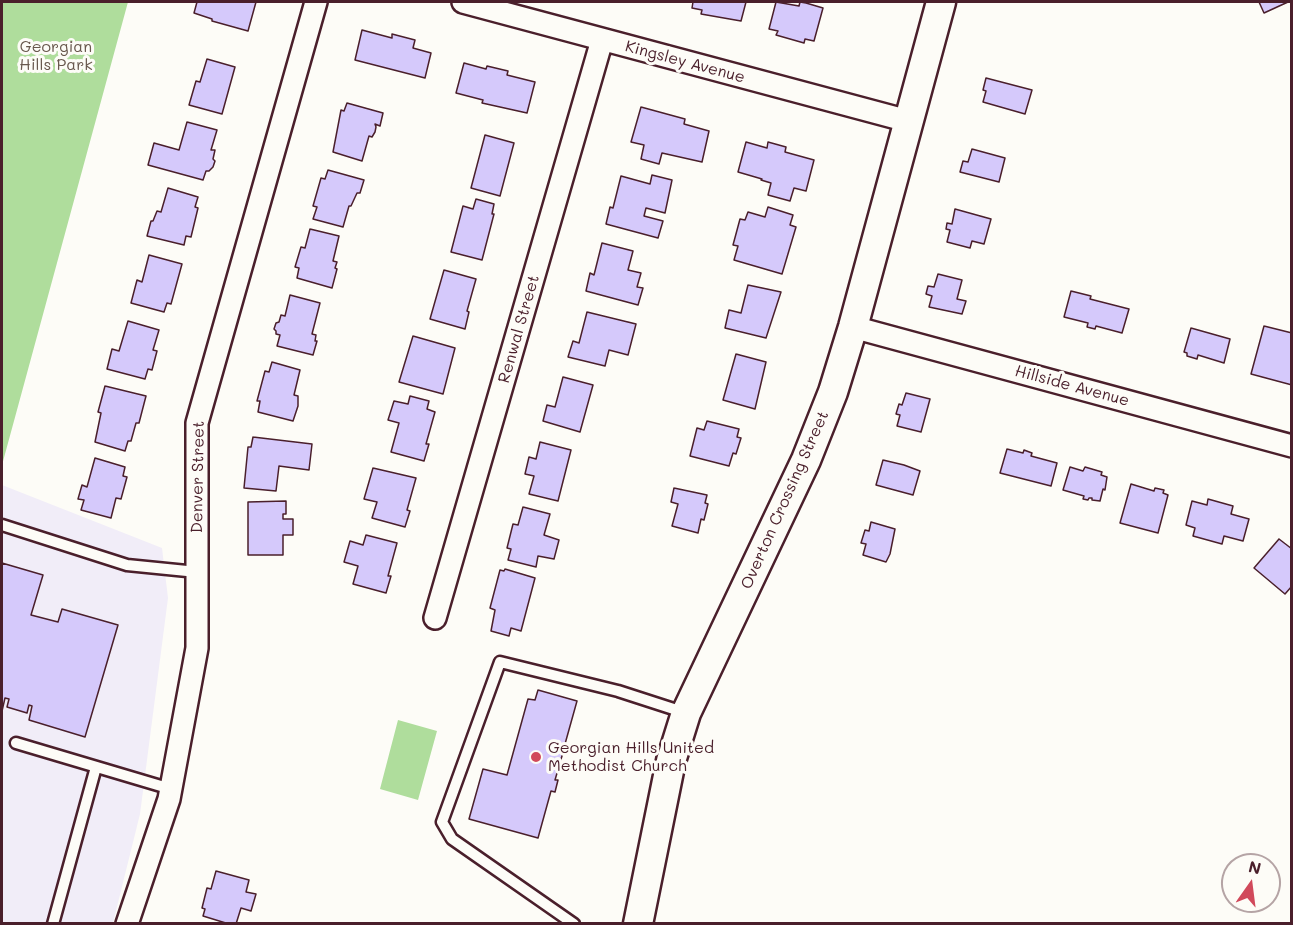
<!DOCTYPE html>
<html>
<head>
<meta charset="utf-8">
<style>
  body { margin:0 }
  #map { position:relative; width:1293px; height:925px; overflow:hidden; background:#fdfcf7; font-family:Mali,sans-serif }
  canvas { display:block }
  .frame { position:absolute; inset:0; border:3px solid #4a1f2b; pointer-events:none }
  .north { position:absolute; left:1221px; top:853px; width:60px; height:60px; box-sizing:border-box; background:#fdfcf7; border:2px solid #b5a4a5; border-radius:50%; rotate:14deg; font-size:16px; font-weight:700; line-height:24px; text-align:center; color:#4a1f2b }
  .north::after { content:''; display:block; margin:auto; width:21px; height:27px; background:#d1495b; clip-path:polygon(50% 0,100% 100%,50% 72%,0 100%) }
</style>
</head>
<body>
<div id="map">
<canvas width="1293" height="925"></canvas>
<div class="frame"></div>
<div class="north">N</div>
</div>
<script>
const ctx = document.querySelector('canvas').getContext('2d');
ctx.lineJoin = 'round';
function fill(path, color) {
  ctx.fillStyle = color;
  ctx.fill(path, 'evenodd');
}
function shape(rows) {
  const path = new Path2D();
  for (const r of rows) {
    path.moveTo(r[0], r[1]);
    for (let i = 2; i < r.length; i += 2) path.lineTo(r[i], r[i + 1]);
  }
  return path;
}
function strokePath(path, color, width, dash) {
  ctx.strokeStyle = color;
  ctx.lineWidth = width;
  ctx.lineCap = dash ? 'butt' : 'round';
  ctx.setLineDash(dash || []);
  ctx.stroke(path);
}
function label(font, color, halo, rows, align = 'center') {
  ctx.font = font + ' Mali,sans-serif';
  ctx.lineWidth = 6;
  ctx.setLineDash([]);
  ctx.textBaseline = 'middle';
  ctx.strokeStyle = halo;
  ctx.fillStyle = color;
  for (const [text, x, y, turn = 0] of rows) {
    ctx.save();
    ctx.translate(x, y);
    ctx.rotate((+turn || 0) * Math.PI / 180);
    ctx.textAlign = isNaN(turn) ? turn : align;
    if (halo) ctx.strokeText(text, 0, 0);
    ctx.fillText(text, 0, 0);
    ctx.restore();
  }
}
fill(shape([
  [2,485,162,548,168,598,140,814,113,923,2,923]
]), '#f1edf8');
fill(shape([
  [2,2,128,2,2,465],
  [398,720,437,731,418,800,380,789]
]), '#afdd9c');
const building = shape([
  [197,2,256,2,248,31,212,21,212,19,194,13,197,2],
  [693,2,746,2,741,21,701,14,702,10,692,8,693,2],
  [776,2,799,6,800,2,806,3,823,8,814,41,805,39,804,43,776,35,778,31,769,29,776,2],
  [1259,2,1288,2,1264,13,1259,2],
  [362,30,392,38,392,34,415,40,413,48,431,53,425,78,355,60,362,30],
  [207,59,235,67,222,114,189,105,196,81,200,82,207,59],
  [464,63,486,69,487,66,508,71,507,75,535,82,527,113,482,103,483,100,456,93,464,63],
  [986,78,1032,90,1025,114,983,102,986,91,983,90,986,78],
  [347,103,383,113,380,126,375,124,376,127,375,132,372,137,369,136,362,161,333,152,341,110,344,111,347,103],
  [641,107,685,119,684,124,709,131,702,162,662,153,659,164,641,159,644,145,631,142,641,107],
  [187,122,217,130,211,150,215,150,213,159,215,161,213,167,209,171,206,171,203,180,148,165,154,143,179,150,187,122],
  [485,135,514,143,500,196,471,188,485,135],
  [746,142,767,148,768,142,786,147,785,152,814,160,806,191,794,188,790,201,768,195,771,183,761,180,762,179,738,172,746,142],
  [972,149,1005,158,999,182,960,172,963,161,968,162,972,149],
  [328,170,364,180,360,193,357,193,351,206,349,206,343,227,313,219,317,207,313,206,321,178,325,179,328,170],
  [652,175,672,180,665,213,646,208,644,216,663,221,658,238,606,224,610,207,613,208,621,176,650,184,652,175],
  [168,188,198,197,195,207,198,208,191,237,186,236,184,245,147,236,151,221,153,221,157,211,161,212,168,188],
  [476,199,494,204,492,214,494,214,482,260,451,252,463,206,473,209,476,199],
  [768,207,793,215,790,225,796,227,782,274,734,260,738,246,733,245,740,219,745,220,748,212,765,217,768,207],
  [955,209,991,219,984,244,972,241,970,248,947,242,950,230,946,229,947,223,952,224,955,209],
  [310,229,339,236,333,261,337,262,335,268,337,269,332,288,297,278,299,268,295,267,301,247,305,248,310,229],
  [602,243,633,251,628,270,641,273,637,287,643,288,638,305,586,291,590,273,594,275,602,243],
  [149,255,182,264,171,304,167,303,164,312,131,303,137,280,142,282,149,255],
  [444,270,476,279,467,311,469,312,465,329,430,319,444,270],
  [938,274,962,280,957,299,966,301,962,314,929,307,932,296,926,294,928,286,934,287,938,274],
  [748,285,781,292,766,338,725,328,729,310,741,313,748,285],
  [1071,291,1091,296,1090,299,1129,309,1122,333,1096,326,1095,329,1087,327,1088,323,1064,317,1071,291],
  [290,295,320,303,312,334,316,335,315,341,317,341,313,355,277,346,280,335,276,334,276,331,274,329,276,323,279,322,281,315,285,316,290,295],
  [587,312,636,324,628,355,609,350,605,366,568,357,573,341,579,343,587,312],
  [128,321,159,330,153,350,157,351,152,370,148,369,145,379,107,369,112,349,119,351,128,321],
  [1264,326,1292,333,1292,385,1251,374,1264,326],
  [1191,328,1230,339,1224,363,1198,355,1197,359,1187,356,1187,353,1184,352,1191,328],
  [413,336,455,348,443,394,399,382,413,336],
  [736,354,766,362,755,409,723,400,736,354],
  [272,362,300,370,294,395,298,396,298,406,293,421,258,412,260,401,257,401,265,371,269,372,272,362],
  [563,377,593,385,580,432,543,421,547,405,555,407,563,377],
  [105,386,146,396,139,423,136,423,131,441,128,441,125,451,95,442,101,413,98,412,105,386],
  [906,393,930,399,921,432,897,426,900,415,896,414,899,404,902,405,906,393],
  [410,396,429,401,427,409,435,412,426,444,429,444,424,461,391,452,399,423,388,420,394,401,408,404,410,396],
  [707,421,739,429,737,437,741,438,736,454,733,453,729,466,690,456,697,428,704,430,707,421],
  [253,437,312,444,309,470,279,466,276,491,244,488,248,447,251,447,253,437],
  [540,442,571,450,558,501,529,494,534,476,525,474,529,457,536,459,540,442],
  [1007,449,1023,453,1024,450,1032,453,1031,456,1057,463,1051,486,1000,473,1007,449],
  [95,458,125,467,123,476,127,477,121,499,116,498,111,518,81,510,84,500,78,499,82,485,87,487,95,458],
  [883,460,904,465,920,471,913,495,876,485,883,460],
  [1070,467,1083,471,1085,467,1102,472,1101,475,1107,477,1105,490,1103,489,1100,501,1092,500,1092,498,1089,498,1088,500,1083,499,1084,496,1063,490,1070,467],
  [373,468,416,478,407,510,410,511,405,527,372,518,377,502,364,499,373,468],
  [1131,484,1154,491,1155,488,1164,490,1163,493,1168,495,1158,533,1120,523,1131,484],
  [674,488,707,495,705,503,708,504,704,520,701,519,698,533,672,526,678,504,671,502,674,488],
  [1208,499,1233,506,1231,514,1249,519,1243,541,1224,536,1222,544,1193,536,1195,528,1186,525,1192,501,1207,505,1208,499],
  [286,501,286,514,283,514,283,519,293,519,293,535,283,535,283,555,248,555,248,502,286,501],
  [523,507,550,514,544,535,559,540,554,559,538,556,536,567,508,560,511,549,507,548,513,524,518,525,523,507],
  [871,522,895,529,890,554,886,562,863,555,866,544,861,543,865,530,869,531,871,522],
  [366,535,397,543,388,576,391,576,386,593,353,584,358,566,344,562,350,541,363,545,366,535],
  [1279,539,1292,549,1292,586,1285,594,1254,568,1279,539],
  [2,563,43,575,31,615,58,622,62,609,118,625,85,737,29,720,32,706,29,705,27,713,7,707,9,699,5,698,2,711,2,563],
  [505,569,535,578,521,631,511,628,509,636,491,631,495,610,490,608,500,570,504,571,505,569],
  [538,690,577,701,565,744,567,745,565,749,564,749,555,780,558,780,555,792,551,791,538,838,469,819,483,769,507,775,528,699,535,700,538,690],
  [216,871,249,880,246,892,256,894,251,911,241,908,236,924,229,924,203,916,205,909,202,908,207,888,211,889,216,871]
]);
fill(building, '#d5c9fb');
strokePath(building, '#4a1f2b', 1.5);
const lane = shape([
  [2,525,127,565,197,572],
  [16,743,171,789],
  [53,924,96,767],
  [574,924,452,839,442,822,500,662,618,691,686,713]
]);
const street = shape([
  [463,2,908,121],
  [853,327,1292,446],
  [435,618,602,40],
  [127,924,169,799,197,648,197,423,316,2]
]);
const secondary = shape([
  [638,924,671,761,686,713,806,460,833,392,853,327,941,2]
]);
strokePath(lane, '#4a1f2b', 15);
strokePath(street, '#4a1f2b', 26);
strokePath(secondary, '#4a1f2b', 33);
strokePath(lane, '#fdfcf7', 10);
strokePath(street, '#fdfcf7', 21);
strokePath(secondary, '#fdfcf7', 28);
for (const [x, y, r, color] of [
  [536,757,6,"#d1495b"]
]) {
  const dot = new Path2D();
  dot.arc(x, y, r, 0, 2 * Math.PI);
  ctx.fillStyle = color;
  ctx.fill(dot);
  strokePath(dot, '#fdfcf7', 2);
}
label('16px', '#68584d', '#fdfcf7', [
  ["Georgian",56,47],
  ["Hills Park",56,65]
]);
label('16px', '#4a1f2b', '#fdfcf7', [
  ["Kingsley Avenue",685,62,15],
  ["Renwal Street",519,329,-74],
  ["Hillside Avenue",1072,386,15],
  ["Denver Street",198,477,-89],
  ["Overton Crossing Street",785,500,-66]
]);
label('16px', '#4a1f2b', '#fdfcf7', [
  ["Georgian Hills United",548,748],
  ["Methodist Church",548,766]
], 'left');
</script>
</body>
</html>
